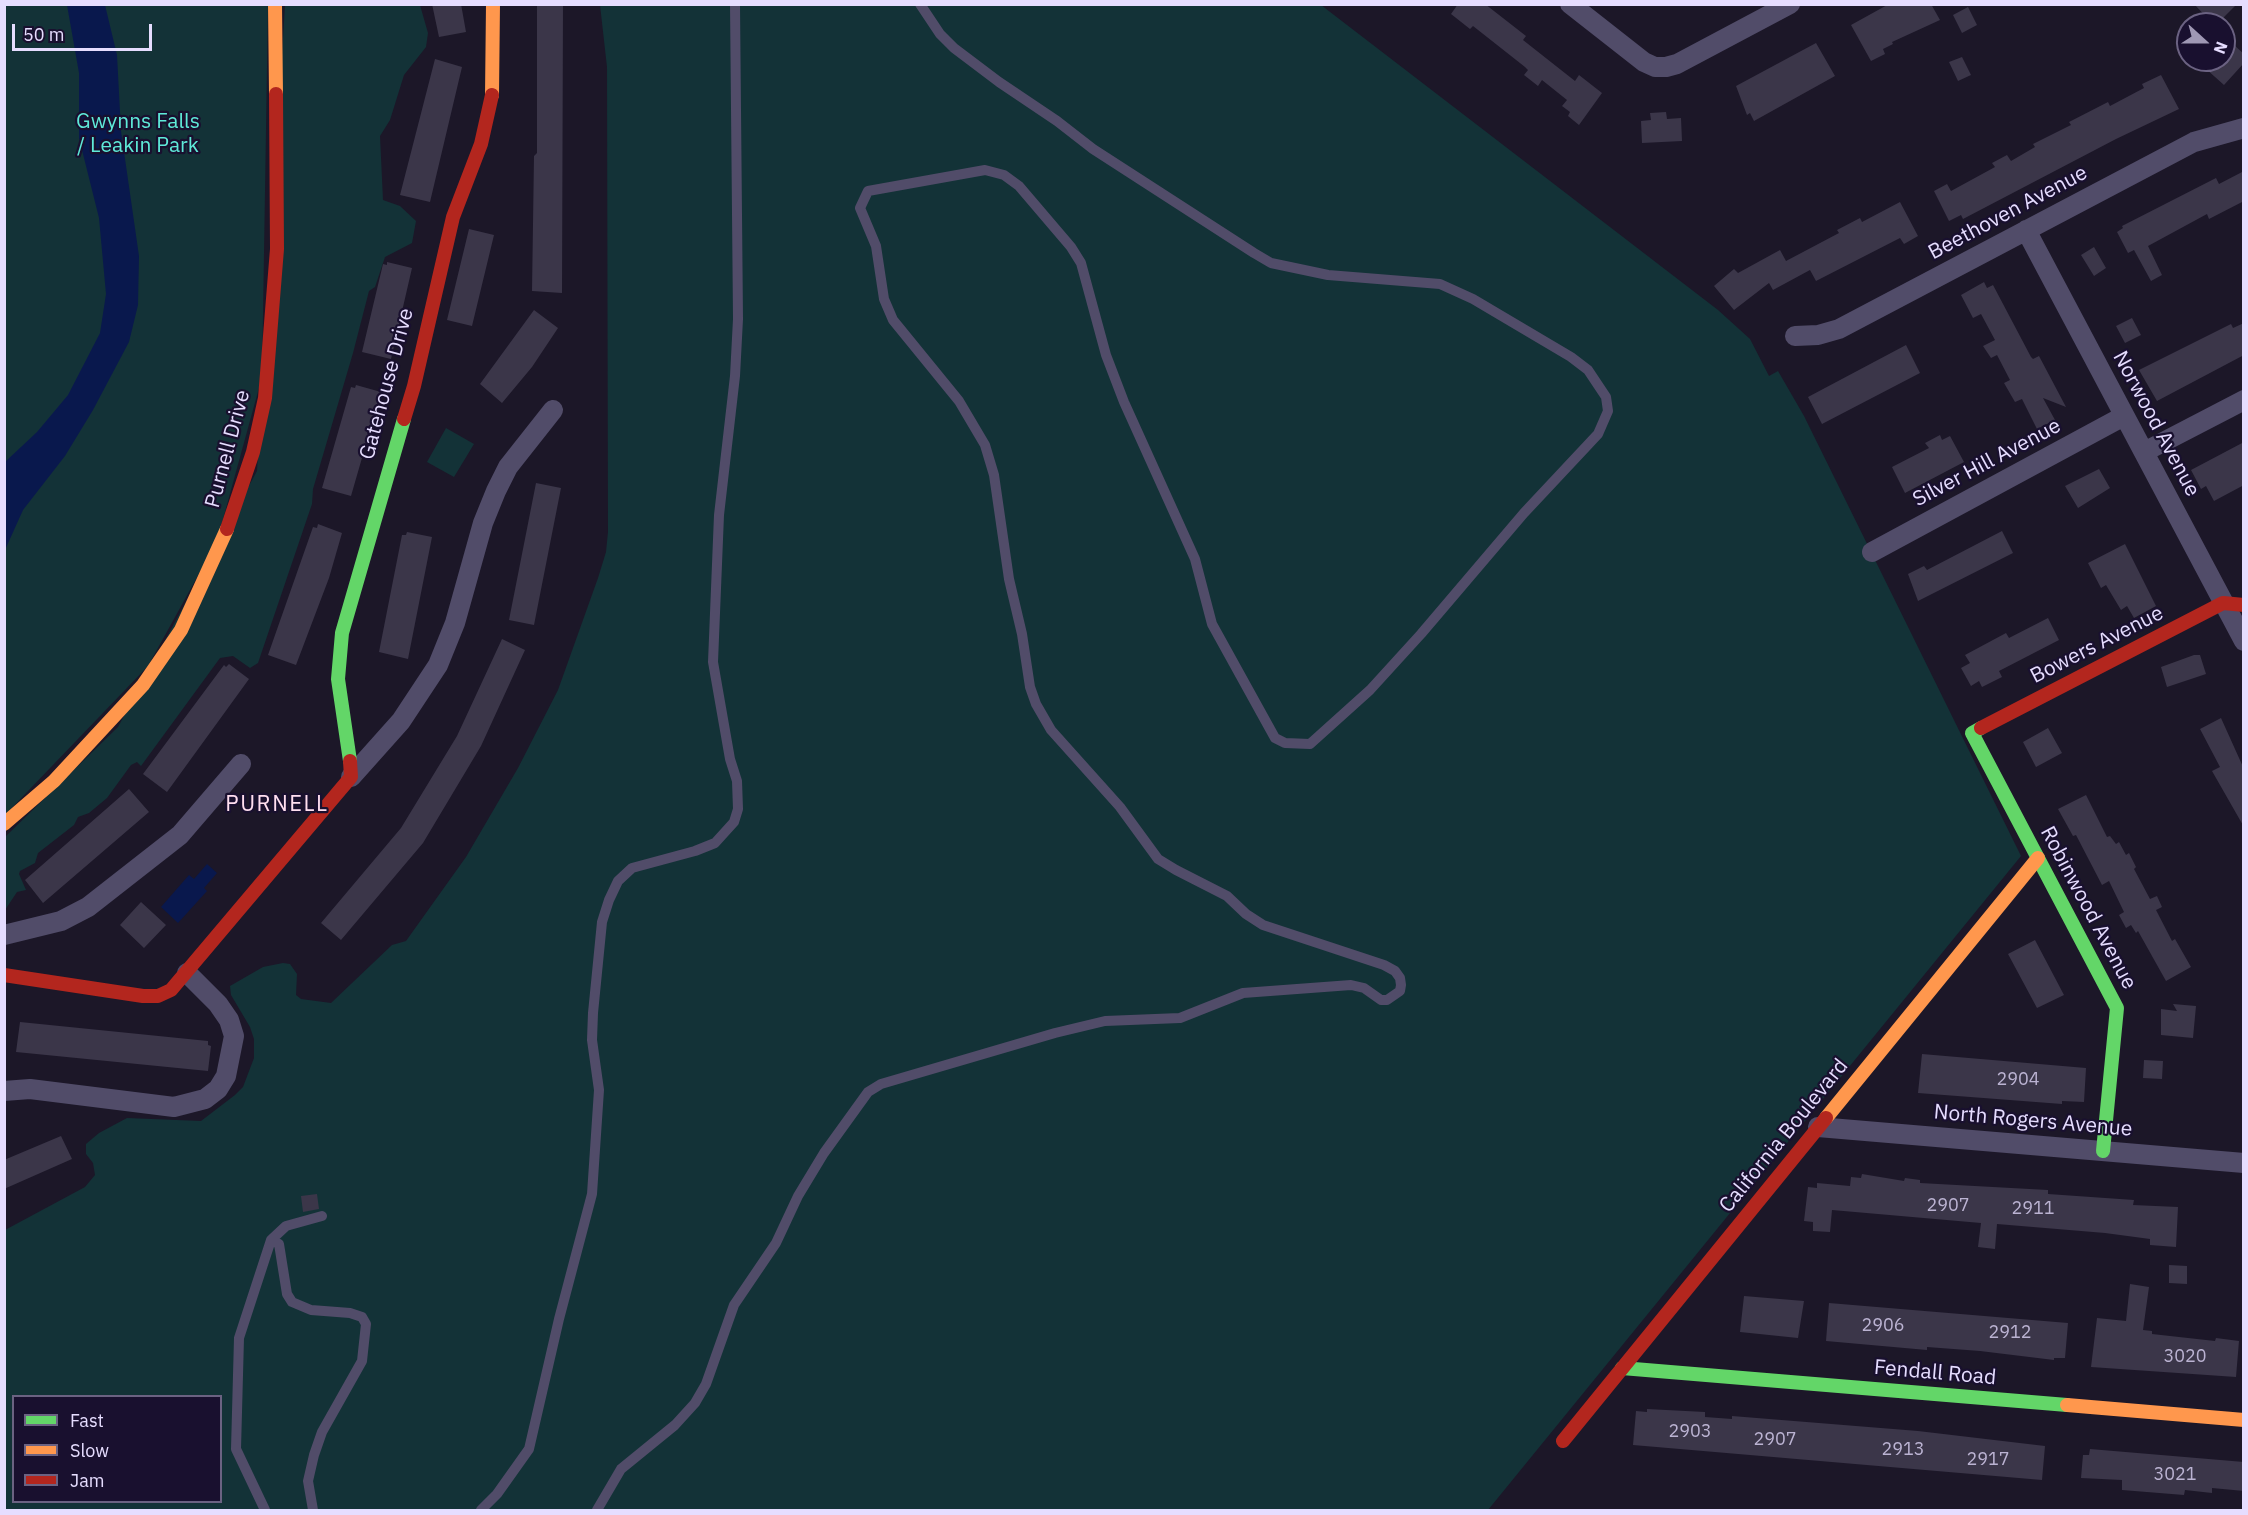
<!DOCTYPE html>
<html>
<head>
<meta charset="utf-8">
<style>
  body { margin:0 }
  #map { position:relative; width:2248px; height:1515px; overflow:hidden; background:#1c1728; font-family:"IBM Plex Sans",sans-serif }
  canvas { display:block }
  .frame { position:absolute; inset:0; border:6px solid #e6ddff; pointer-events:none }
  .legend { position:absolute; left:12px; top:1395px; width:210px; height:108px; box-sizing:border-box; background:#19102f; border:2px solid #6b6282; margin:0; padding:8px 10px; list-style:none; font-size:18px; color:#e6ddff }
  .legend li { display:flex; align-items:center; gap:12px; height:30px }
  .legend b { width:30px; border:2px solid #6b6282 }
  .north { position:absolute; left:2176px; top:12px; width:60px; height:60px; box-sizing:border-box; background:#19102f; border:2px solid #6b6282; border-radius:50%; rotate:111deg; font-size:16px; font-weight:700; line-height:24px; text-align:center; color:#e6ddff }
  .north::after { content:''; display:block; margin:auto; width:21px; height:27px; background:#9f98b4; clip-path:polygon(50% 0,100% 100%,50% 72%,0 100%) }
  .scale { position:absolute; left:12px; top:24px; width:140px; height:27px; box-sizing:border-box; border:3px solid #e6ddff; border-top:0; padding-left:8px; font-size:18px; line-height:21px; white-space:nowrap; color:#e6ddff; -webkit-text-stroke:4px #19102f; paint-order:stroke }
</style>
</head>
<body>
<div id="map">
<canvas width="2248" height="1515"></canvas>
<div class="frame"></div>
<ul class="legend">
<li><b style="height:8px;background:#63d668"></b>Fast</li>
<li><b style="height:8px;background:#ff974d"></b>Slow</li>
<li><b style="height:8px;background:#b3261e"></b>Jam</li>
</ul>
<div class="north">N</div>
<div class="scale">50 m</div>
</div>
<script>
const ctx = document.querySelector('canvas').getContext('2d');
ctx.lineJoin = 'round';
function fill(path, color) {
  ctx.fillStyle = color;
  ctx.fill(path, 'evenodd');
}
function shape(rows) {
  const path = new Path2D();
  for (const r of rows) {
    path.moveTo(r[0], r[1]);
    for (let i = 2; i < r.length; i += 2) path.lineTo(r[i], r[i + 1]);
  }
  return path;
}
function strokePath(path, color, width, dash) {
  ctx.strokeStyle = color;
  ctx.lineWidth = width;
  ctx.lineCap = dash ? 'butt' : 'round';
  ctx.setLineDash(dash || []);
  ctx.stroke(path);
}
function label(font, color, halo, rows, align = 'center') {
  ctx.font = font + ' "IBM Plex Sans",sans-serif';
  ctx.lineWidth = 4.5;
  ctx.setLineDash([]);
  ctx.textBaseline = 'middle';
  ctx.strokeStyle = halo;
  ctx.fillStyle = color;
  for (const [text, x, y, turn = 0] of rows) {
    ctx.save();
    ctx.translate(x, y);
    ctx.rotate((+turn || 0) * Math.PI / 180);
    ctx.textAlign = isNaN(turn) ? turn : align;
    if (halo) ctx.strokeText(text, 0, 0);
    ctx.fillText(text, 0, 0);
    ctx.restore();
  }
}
fill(shape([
  [4,5,268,5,262,377,217,541,148,666,4,816],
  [285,5,420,5,428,33,426,47,404,75,390,120,380,136,383,200,400,206,416,221,412,243,385,257,375,287,369,291,353,353,313,489,312,504,258,663,250,668,233,656,220,658,141,766,137,762,131,765,107,798,89,813,78,817,74,825,38,853,35,863,20,871,19,874,26,890,17,892,5,910,5,837,118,727,257,471],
  [600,5,1321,5,1718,310,1750,339,1769,376,1778,371,1804,416,2021,856,1488,1510,5,1510,5,1230,85,1187,95,1175,93,1163,86,1154,86,1144,99,1133,127,1118,201,1121,235,1095,243,1087,254,1058,254,1039,250,1027,231,995,230,986,263,967,283,963,290,964,297,974,296,995,301,999,331,1003,392,945,406,941,466,857,518,768,558,690,598,578,606,552,608,532,607,67],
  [14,1396,220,1396,220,1502,14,1502],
  [446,428,474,444,454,477,427,462]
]), '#133237');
fill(shape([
  [67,5,105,5,117,55,121,131,139,256,138,305,129,342,93,410,65,456,23,510,5,550,5,462,37,432,68,395,100,333,106,294,99,218,79,138,79,73],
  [207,864,217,873,204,888,207,891,178,923,161,907,189,875,194,879]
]), '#09184d');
fill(shape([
  [432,4,461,4,466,32,439,37],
  [537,4,563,4,562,293,532,291,534,156,537,153],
  [1458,4,1485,4,1526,36,1523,40,1575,81,1579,75,1602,93,1579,125,1568,116,1570,112,1562,106,1567,100,1542,80,1538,86,1524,75,1528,70,1525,67,1473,26,1470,29,1451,14],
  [1889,4,1931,4,1940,20,1892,42,1893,44,1883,49,1885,54,1871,61,1851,25],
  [2194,4,2237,4,2217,24,2213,24],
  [1968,7,1977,25,1962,33,1953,15],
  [2224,36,2244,54,2244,63,2224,85,2196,60,2224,60],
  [1816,43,1835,76,1754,121,1750,113,1747,115,1736,86],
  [1962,57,1971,75,1958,81,1949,62],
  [435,59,462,67,430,202,400,195],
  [2161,75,2179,109,2116,139,1963,219,1961,215,1949,221,1934,191,1947,184,1951,191,1995,167,1992,163,2007,155,2011,161,2035,147,2033,144,2071,125,2069,122,2108,102,2110,106,2144,88,2142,84],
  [1666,112,1667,119,1681,118,1682,141,1642,143,1641,121,1651,120,1650,113],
  [2244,171,2244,201,2209,219,2207,214,2148,246,2162,275,2151,281,2134,250,2128,253,2117,232,2123,228,2122,226,2216,178,2219,184],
  [1900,202,1918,236,1904,244,1900,238,1816,281,1810,270,1773,290,1769,283,1734,310,1714,286,1734,269,1738,273,1780,250,1786,261,1839,233,1837,230,1860,218,1862,222],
  [469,229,494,235,472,326,447,320],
  [2094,247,2106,268,2094,276,2081,255],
  [387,262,412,268,391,359,362,352,383,264,387,265],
  [1984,282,1987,288,1993,285,2031,357,2033,359,2039,356,2066,407,2043,398,2055,420,2037,429,2022,399,2015,402,2004,383,2010,380,1997,355,1991,358,1983,346,1995,340,1981,314,1973,318,1961,295],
  [534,310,558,328,532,367,502,403,480,384],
  [2132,318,2141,335,2125,343,2116,326],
  [2244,323,2244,355,2157,401,2139,370,2231,324,2233,328],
  [1906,345,1920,373,1822,424,1808,397],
  [356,385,381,392,351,496,322,488,351,387,355,388],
  [1940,435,1942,440,1950,436,1964,462,1905,493,1892,467,1929,448,1925,443],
  [2244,442,2244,485,2214,501,2206,486,2201,489,2191,470],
  [2099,469,2110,488,2078,508,2065,486],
  [536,483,561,488,534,625,509,620],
  [318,524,342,533,329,578,296,665,268,655,313,527,317,528],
  [2002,531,2013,553,1918,601,1908,574,1924,566,1927,570],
  [407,532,432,537,408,659,379,652,402,535,406,535],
  [2125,544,2156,606,2134,618,2127,606,2121,610,2106,585,2101,588,2088,563],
  [2048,618,2059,640,1999,671,2002,677,1982,687,1979,681,1971,686,1961,668,1970,663,1965,655,2006,633,2009,638],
  [502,639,525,650,481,746,423,843,341,940,321,923,401,828,457,736],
  [2194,655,2200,655,2206,674,2167,687,2161,667],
  [229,664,249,679,167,792,143,774,224,665,226,667],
  [2221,718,2244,769,2244,827,2212,771,2220,767,2200,729],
  [2048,728,2062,753,2036,767,2023,742],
  [129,789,149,812,43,903,25,880],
  [2086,795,2107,837,2110,836,2116,844,2119,842,2126,855,2129,853,2136,867,2134,869,2150,899,2157,896,2162,907,2156,910,2172,941,2175,939,2191,967,2166,981,2138,931,2136,933,2131,925,2126,928,2119,915,2124,912,2109,881,2102,885,2076,835,2073,836,2058,809],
  [141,902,166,925,144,948,120,925],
  [2035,940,2064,995,2037,1008,2008,954],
  [2173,1004,2196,1006,2193,1038,2161,1035,2161,1009,2177,1011],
  [20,1022,208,1041,208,1045,211,1046,208,1071,16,1052],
  [1922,1054,2086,1068,2084,1102,2062,1101,2062,1104,1918,1093],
  [2144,1060,2163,1061,2162,1079,2143,1078],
  [61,1136,72,1159,4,1189,4,1160],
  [1862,1174,1904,1181,1905,1178,1920,1180,1920,1183,2048,1190,2048,1194,2134,1200,2133,1205,2178,1207,2176,1247,2150,1245,2150,1239,2105,1233,1997,1224,1995,1249,1978,1247,1981,1223,1832,1210,1830,1232,1813,1231,1813,1222,1804,1221,1808,1187,1817,1188,1817,1183,1850,1186,1851,1177,1861,1178],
  [317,1194,319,1209,303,1212,301,1196],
  [2169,1265,2187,1266,2187,1284,2169,1283],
  [2130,1284,2149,1287,2143,1330,2152,1331,2152,1334,2215,1341,2216,1338,2239,1341,2236,1377,2091,1367,2097,1318,2126,1321],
  [1744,1296,1804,1301,1798,1338,1740,1332],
  [1829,1303,2068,1323,2065,1358,2054,1358,2054,1360,1980,1351,1927,1347,1927,1350,1826,1341],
  [1647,1409,1705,1412,1705,1417,1732,1419,1732,1416,1918,1431,2045,1446,2042,1480,1633,1445,1636,1411,1647,1412],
  [2090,1449,2244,1462,2244,1491,2212,1488,2212,1493,2185,1490,2184,1495,2122,1490,2122,1480,2081,1478,2083,1455,2089,1455]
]), '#3b3649');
strokePath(shape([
  [271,1240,279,1244,287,1294,292,1302,311,1310,350,1313,362,1317,366,1324,362,1361,322,1432,314,1455,308,1481,313,1510],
  [265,1510,236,1449,239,1338,271,1240,286,1226,322,1216],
  [481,1510,497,1494,529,1449,559,1319,592,1194,599,1090,592,1040,593,1013,602,922,609,900,618,881,632,868,695,851,715,843,734,822,738,809,737,781,730,759,713,662,719,515,735,376,738,319,735,4],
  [597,1510,621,1469,675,1425,695,1403,706,1384,734,1305,776,1243,798,1196,824,1153,868,1092,881,1084,1055,1033,1105,1021,1180,1018,1243,993,1351,985,1364,988,1381,1000,1387,1000,1400,991,1401,985,1400,978,1395,971,1384,965,1263,925,1246,914,1227,896,1176,870,1158,859,1120,807,1051,730,1036,704,1030,687,1022,634,1009,579,994,475,985,445,959,401,893,320,884,299,876,246,860,208,868,191,985,170,1004,175,1019,186,1071,247,1081,263,1106,355,1124,402,1195,559,1212,624,1275,738,1285,743,1310,744,1370,690,1421,634,1524,513,1598,434,1608,411,1606,397,1588,370,1571,357,1473,299,1440,284,1328,275,1271,263,1254,253,1093,149,1057,121,999,82,954,48,940,34,920,4]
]), '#514c69', 10);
strokePath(shape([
  [1570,4,1644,62,1655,67,1666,67,1677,64,1790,4],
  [2026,230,2244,641],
  [1795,336,1818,335,1839,329,2194,142,2244,128],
  [2144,452,2244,400],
  [1872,552,2124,416],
  [351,777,401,721,438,665,455,623,483,523,496,491,508,467,553,410],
  [4,935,61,921,88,907,180,835,241,764],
  [4,1091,30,1089,174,1107,205,1099,218,1089,226,1076,234,1036,229,1020,218,1004,187,973],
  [1818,1127,2244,1163]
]), '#514c69', 20);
strokePath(shape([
  [1981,728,1972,733,2117,1008,2103,1151],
  [350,761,338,679,342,633,404,419],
  [1622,1368,2067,1405]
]), '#63d668', 14);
strokePath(shape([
  [275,4,276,94],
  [492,95,493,4],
  [4,824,54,781,143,685,181,630,227,529],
  [1826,1118,2038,858],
  [2067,1405,2244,1420]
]), '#ff974d', 14);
strokePath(shape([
  [404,419,414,386,453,217,481,144,492,95],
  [227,529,253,452,265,398,277,249,276,94],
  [1981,728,2223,603,2244,605],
  [4,975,143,996,158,996,171,990,351,777,350,761],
  [1563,1441,1826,1118]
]), '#b3261e', 14);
label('18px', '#bbb3d2', null, [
  ["2904",2018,1080],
  ["2907",1948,1206],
  ["2911",2033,1209],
  ["2906",1883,1326],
  ["2912",2010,1333],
  ["3020",2185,1357],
  ["2903",1690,1432],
  ["2907",1775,1440],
  ["2913",1903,1450],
  ["2917",1988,1460],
  ["3021",2175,1475]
]);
label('21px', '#5fead9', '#19102f', [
  ["Gwynns Falls",138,122],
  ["/ Leakin Park",138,146]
]);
label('21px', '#e6ddff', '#19102f', [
  ["Beethoven Avenue",2008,213,-28],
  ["Gatehouse Drive",387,384,-75],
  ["Norwood Avenue",2156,424,62],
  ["Purnell Drive",228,449,-75],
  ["Silver Hill Avenue",1987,463,-28],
  ["Bowers Avenue",2097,645,-27],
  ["Robinwood Avenue",2088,908,62],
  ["North Rogers Avenue",2033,1121,5],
  ["California Boulevard",1784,1136,-51],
  ["Fendall Road",1935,1373,5]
]);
ctx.letterSpacing = '1.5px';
label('22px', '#ffdfef', '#19102f', [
  ["PURNELL",277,805]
]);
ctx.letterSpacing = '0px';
</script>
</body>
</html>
